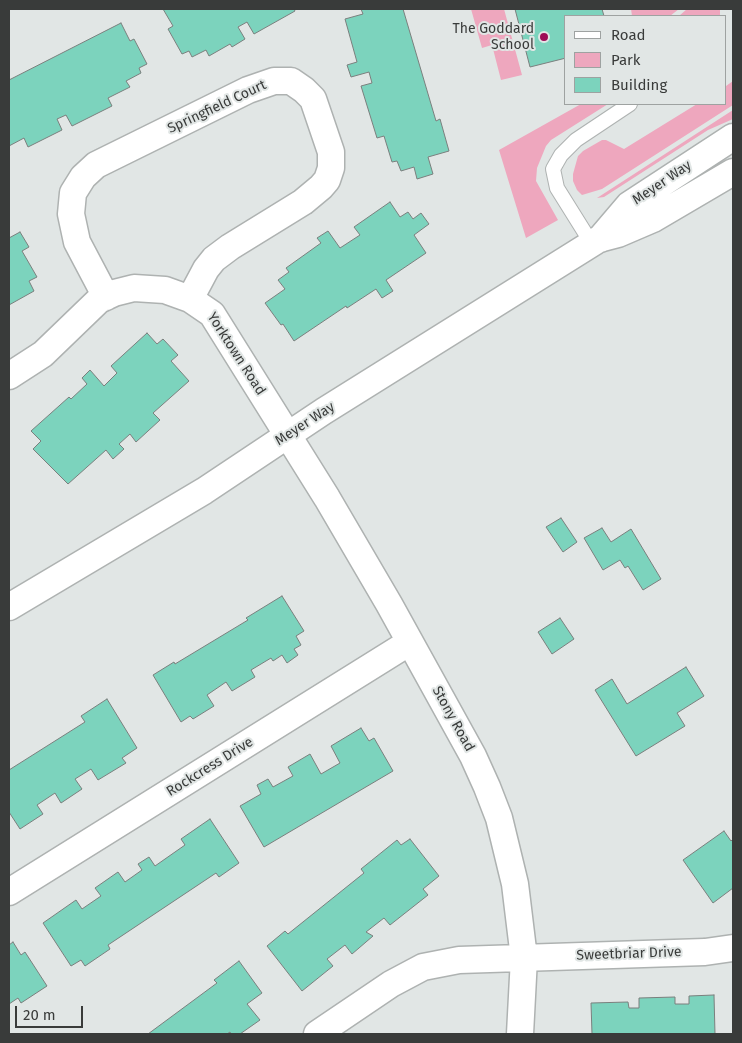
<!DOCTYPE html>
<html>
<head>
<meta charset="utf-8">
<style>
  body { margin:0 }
  #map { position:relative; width:742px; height:1043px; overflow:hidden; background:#e1e6e5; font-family:"Fira Sans",sans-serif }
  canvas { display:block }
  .frame { position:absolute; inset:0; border:10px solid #393b3a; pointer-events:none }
  .legend { position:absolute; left:564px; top:15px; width:162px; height:90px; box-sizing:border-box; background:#e1e6e5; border:1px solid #9ea2a1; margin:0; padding:6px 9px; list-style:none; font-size:15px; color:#393b3a }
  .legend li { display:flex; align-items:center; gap:10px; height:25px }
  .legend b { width:25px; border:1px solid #9ea2a1 }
  .scale { position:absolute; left:15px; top:1006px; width:68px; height:22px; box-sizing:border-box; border:2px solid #393b3a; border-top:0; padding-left:6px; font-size:15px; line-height:18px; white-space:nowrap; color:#393b3a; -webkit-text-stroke:4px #e1e6e5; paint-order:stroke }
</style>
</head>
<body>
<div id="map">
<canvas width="742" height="1043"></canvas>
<div class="frame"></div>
<ul class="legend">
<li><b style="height:6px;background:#fff"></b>Road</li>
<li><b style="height:14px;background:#eea7be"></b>Park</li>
<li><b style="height:14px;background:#7cd3bd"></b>Building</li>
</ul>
<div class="scale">20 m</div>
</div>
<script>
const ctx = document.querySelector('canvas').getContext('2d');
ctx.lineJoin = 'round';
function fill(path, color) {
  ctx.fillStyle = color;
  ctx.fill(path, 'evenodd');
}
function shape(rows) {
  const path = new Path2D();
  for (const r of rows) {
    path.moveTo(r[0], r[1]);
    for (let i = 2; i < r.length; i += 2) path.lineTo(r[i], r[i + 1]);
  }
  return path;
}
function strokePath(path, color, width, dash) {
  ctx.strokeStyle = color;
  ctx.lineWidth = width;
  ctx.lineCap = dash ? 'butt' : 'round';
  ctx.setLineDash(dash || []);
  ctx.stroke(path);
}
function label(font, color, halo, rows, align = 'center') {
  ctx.font = font + ' "Fira Sans",sans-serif';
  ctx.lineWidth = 4;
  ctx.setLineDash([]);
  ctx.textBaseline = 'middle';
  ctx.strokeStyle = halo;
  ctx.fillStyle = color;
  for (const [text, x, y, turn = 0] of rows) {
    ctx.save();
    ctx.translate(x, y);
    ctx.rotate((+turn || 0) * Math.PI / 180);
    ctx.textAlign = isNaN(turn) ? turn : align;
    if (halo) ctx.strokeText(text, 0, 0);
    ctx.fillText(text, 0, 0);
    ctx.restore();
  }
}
fill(shape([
  [471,9,504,9,522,75,501,80,492,45,482,48],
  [631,9,679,9,670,16,632,16],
  [687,9,720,9,720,16,679,16],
  [733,81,733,105,602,189,582,195,577,190,573,181,573,174,578,156,583,151,602,140,606,140,624,149,697,104,726,104,726,86],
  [581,104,608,104,551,140,546,146,537,168,536,181,558,220,526,238,499,150],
  [733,110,733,119,708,130,604,197,597,198]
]), '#eea7be');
const building = shape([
  [163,9,294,9,295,11,254,34,247,22,238,27,245,39,232,47,230,44,209,56,206,50,192,57,189,51,182,54,168,29,173,26,163,9],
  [361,9,403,9,436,121,440,119,449,151,428,157,433,174,417,179,414,167,401,171,397,161,392,162,384,136,377,138,361,86,372,83,369,72,351,77,347,65,357,62,345,19,363,14,361,9],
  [515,9,602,9,604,16,566,16,566,58,530,67,515,9],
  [121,23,130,41,134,39,147,64,139,68,141,73,126,81,130,87,108,98,112,106,72,126,66,115,57,119,62,130,28,147,24,138,9,146,9,80,121,23],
  [390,202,400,217,408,212,413,219,421,213,429,224,414,235,426,253,386,280,393,291,382,298,376,289,347,308,346,306,294,341,283,324,281,325,265,303,285,289,278,280,289,272,286,268,321,243,317,238,328,231,340,248,360,235,354,227,390,202],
  [20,232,29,247,22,251,37,277,29,281,34,291,9,305,9,238,20,232],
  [147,333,157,344,163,339,178,355,171,361,189,381,153,413,160,420,136,442,130,434,119,444,124,449,113,459,106,450,68,484,33,449,41,441,31,431,69,397,71,399,87,384,82,378,90,370,104,386,117,373,111,366,147,333],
  [561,518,577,542,563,552,546,527,561,518],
  [602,528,611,542,631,529,661,579,643,590,628,566,625,568,620,560,603,570,584,538,602,528],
  [282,596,304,631,296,636,301,645,294,649,298,655,287,663,282,655,273,661,271,658,251,670,255,677,232,691,226,682,207,695,214,706,193,719,190,716,181,722,153,675,174,662,175,664,248,620,246,618,282,596],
  [560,618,574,639,552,654,538,632,560,618],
  [686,667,704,696,677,713,685,726,636,756,595,690,612,679,627,704,686,667],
  [107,699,137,748,122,758,126,763,98,780,91,769,75,779,82,789,61,803,55,793,37,805,43,814,20,829,9,812,9,770,85,722,81,716,107,699],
  [361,728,369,741,374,738,393,771,264,847,240,806,261,794,257,785,268,779,273,787,293,776,288,767,310,754,321,774,340,763,331,746,361,728],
  [210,819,239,863,219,877,216,873,108,945,110,949,85,966,81,960,71,966,43,923,76,900,82,909,101,896,95,888,118,872,125,882,142,870,138,864,149,857,155,866,185,845,181,839,210,819],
  [724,831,731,841,733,839,733,888,713,903,683,860,724,831],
  [410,839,439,876,423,889,428,895,390,925,384,918,366,932,373,936,352,954,345,945,327,959,333,966,302,991,267,946,285,931,288,934,364,873,361,869,397,840,401,845,410,839],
  [13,942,21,955,25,952,47,986,21,1003,18,998,9,1004,9,945,13,942],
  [239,961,262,993,247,1004,260,1020,240,1034,231,1034,230,1032,227,1034,148,1034,217,983,214,980,239,961],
  [714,995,715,1034,592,1034,591,1003,628,1002,629,1008,639,1008,639,998,675,997,675,1004,689,1004,689,996,714,995]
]);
fill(building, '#7cd3bd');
strokePath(building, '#7a7f7d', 1);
const service = shape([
  [592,244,557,188,553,169,561,155,576,140,630,104]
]);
const minor = shape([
  [600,239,629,205,733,137],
  [106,297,77,242,71,214,73,193,83,177,96,165,248,90,274,81,291,81,304,90,313,99,331,152,331,168,327,180,321,187,303,202,230,247,214,259,206,269,190,299],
  [9,376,43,354,99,300,114,293,134,288,165,290,190,299,212,314,327,498,389,604,473,756,487,787,499,818,515,884,524,958,520,1034],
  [9,607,204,491,324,411,599,239,618,234,653,219,733,172],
  [9,892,410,642],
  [317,1034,391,984,423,967,459,960,705,952,733,948]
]);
strokePath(service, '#aeb2b1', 16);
strokePath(minor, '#aeb2b1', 29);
strokePath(service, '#fff', 14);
strokePath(minor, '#fff', 26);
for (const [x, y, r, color] of [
  [544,37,5,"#9e0c57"]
]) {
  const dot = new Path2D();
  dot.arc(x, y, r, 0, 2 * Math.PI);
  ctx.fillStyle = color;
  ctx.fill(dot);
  strokePath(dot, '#e1e6e5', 2);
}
label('14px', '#393b3a', '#e1e6e5', [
  ["The Goddard",534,29],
  ["School",534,45]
], 'right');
label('14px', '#393b3a', '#e1e6e5', [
  ["Springfield Court",217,107,-25],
  ["Meyer Way",662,183,-34],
  ["Yorktown Road",236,354,57],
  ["Meyer Way",305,424,-33],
  ["Stony Road",453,719,61],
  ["Rockcress Drive",210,767,-32],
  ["Sweetbriar Drive",629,954,-2]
]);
</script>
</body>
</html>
